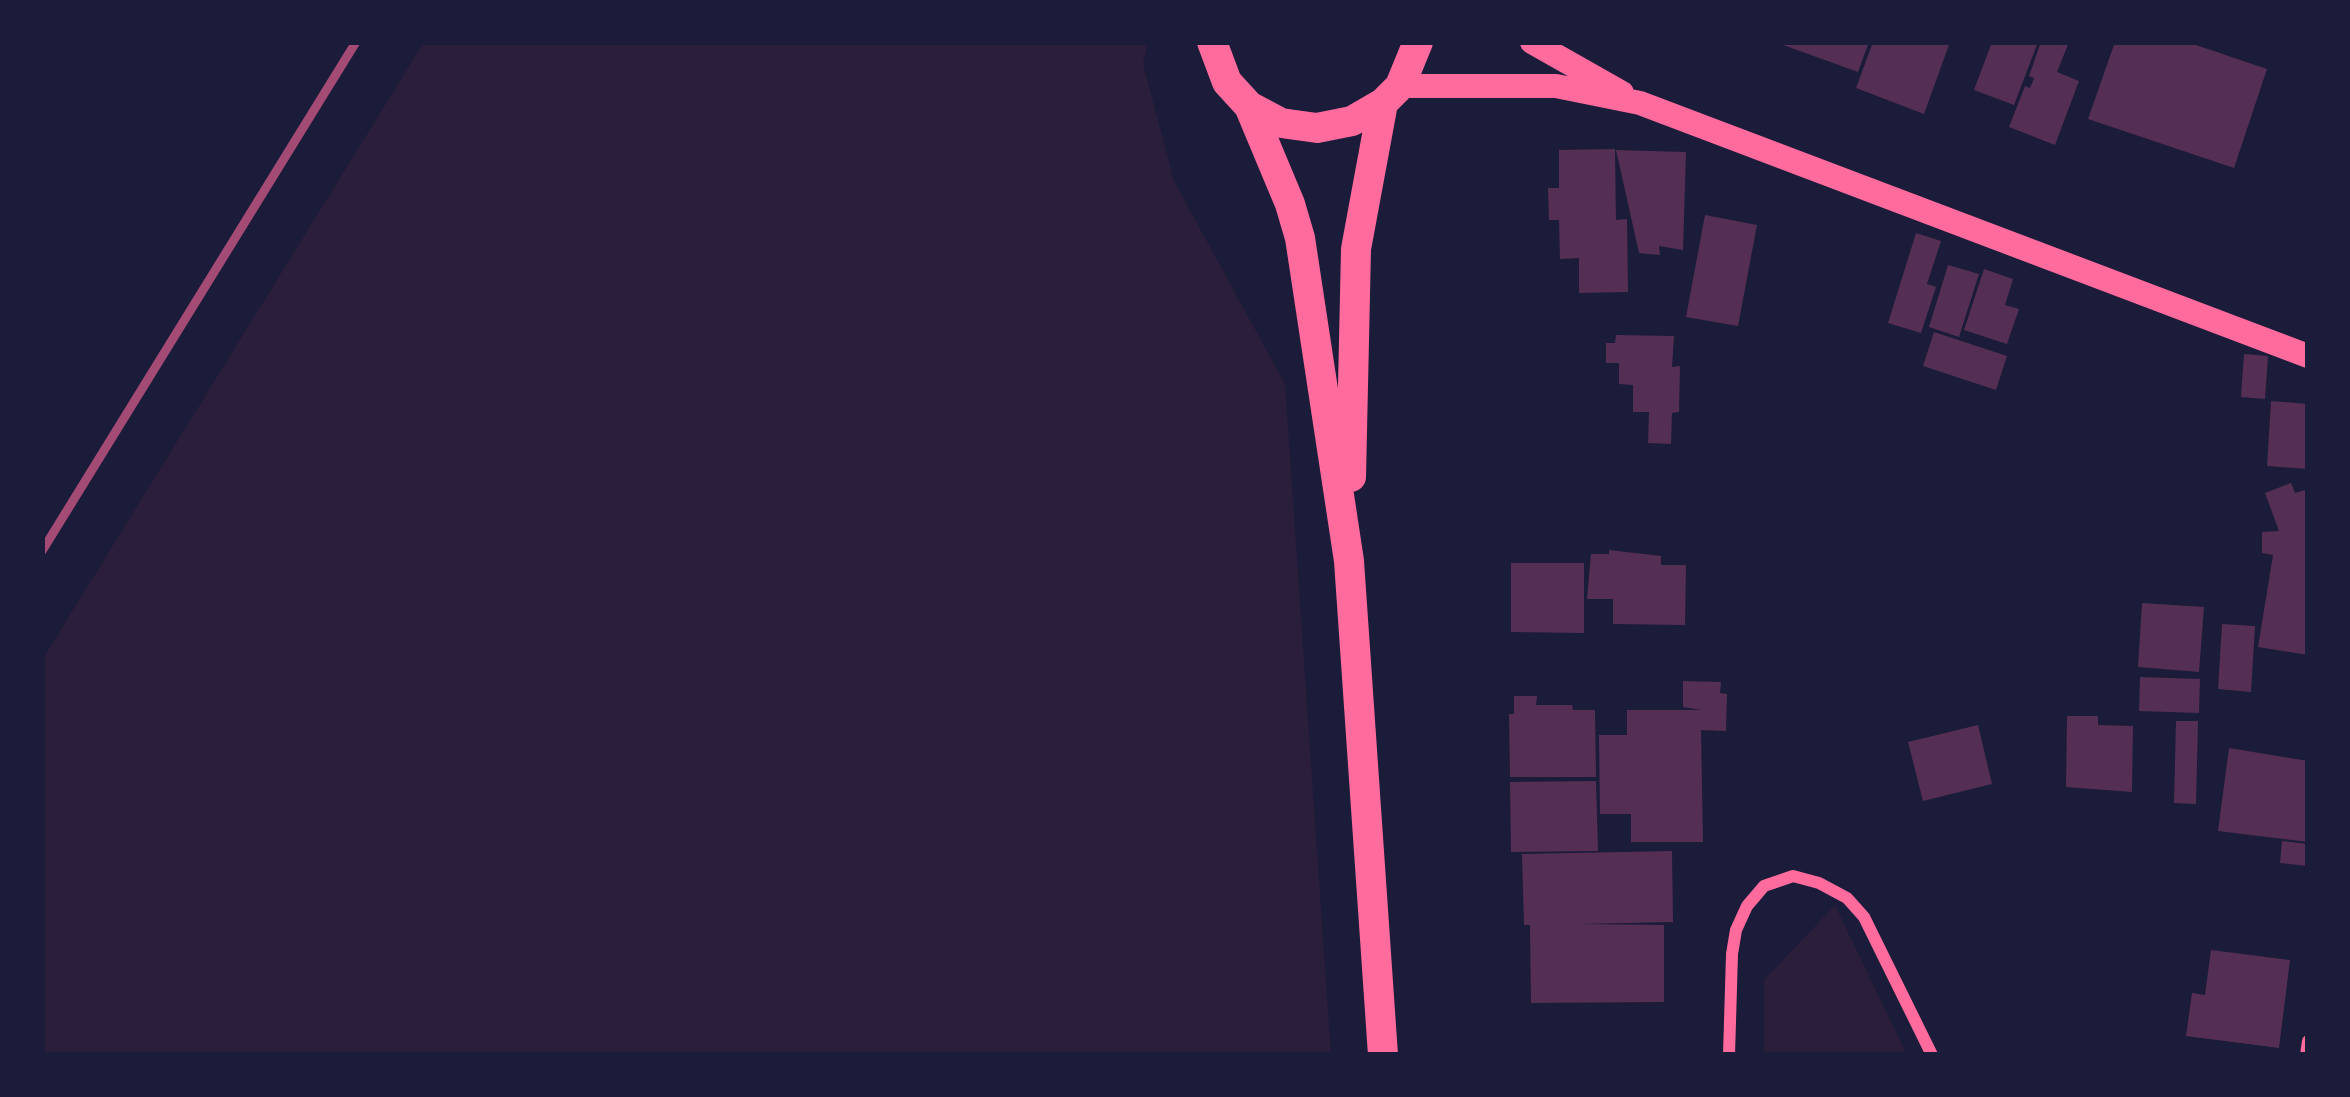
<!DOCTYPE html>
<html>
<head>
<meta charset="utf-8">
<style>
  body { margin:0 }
  #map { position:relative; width:2350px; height:1097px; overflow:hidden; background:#1b1b3a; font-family:"Exo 2",sans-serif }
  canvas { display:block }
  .frame { position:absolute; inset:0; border:45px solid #1b1b3a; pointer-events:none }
</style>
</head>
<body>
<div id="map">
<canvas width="2350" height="1097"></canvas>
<div class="frame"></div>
</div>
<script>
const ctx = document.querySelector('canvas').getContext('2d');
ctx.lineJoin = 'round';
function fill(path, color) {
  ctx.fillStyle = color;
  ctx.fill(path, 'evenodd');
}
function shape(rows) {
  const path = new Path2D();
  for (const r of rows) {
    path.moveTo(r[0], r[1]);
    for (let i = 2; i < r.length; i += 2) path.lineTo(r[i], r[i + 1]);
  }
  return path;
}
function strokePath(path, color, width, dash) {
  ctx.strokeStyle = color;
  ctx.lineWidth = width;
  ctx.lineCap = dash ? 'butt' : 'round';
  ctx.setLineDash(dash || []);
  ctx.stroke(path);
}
fill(shape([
  [424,42,1148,42,1143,64,1174,181,1285,384,1331,1055,42,1055,42,660],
  [1835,905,1907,1055,1764,1055,1764,980]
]), '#2a1e3b');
fill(shape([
  [1775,42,1869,42,1858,72],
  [1873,42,1950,42,1924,114,1856,88],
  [1992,42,2038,42,2014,105,1974,90],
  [2041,42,2069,42,2057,72,2079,81,2055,145,2009,127,2025,86,2030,88,2034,78,2029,76],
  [2115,42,2187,42,2267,69,2234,168,2088,119],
  [1615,149,1616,220,1627,219,1628,292,1579,293,1579,258,1560,259,1559,220,1549,220,1548,188,1559,188,1559,150],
  [1616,150,1686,152,1683,250,1659,246,1660,255,1639,253],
  [1705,215,1757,225,1738,326,1686,317],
  [1916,233,1941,241,1927,284,1936,287,1921,333,1888,323],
  [1948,265,1979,274,1959,337,1929,327],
  [1984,269,2013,279,2005,305,2019,309,2007,344,1964,330],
  [1934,332,2007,356,1996,390,1923,366],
  [1616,335,1674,336,1672,367,1680,366,1679,412,1672,413,1671,444,1648,443,1649,412,1633,412,1633,385,1619,384,1619,363,1606,363,1606,343,1615,343],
  [2244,354,2268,356,2265,399,2241,397],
  [2271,401,2308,404,2308,469,2267,466],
  [2291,483,2295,493,2308,489,2308,655,2258,647,2273,555,2262,553,2262,532,2279,531,2265,493],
  [1609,550,1661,556,1661,565,1686,565,1685,625,1613,624,1613,599,1587,599,1591,554,1609,554],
  [1511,563,1584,563,1584,633,1511,632],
  [2142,603,2204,607,2199,672,2138,667],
  [2222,624,2255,626,2251,692,2218,689],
  [2140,677,2200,679,2199,713,2139,711],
  [1683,681,1721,682,1720,693,1727,694,1726,731,1701,730,1703,842,1631,842,1631,814,1600,814,1599,735,1627,735,1627,710,1701,710,1683,707],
  [1514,696,1537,696,1536,705,1572,705,1573,710,1595,710,1596,777,1510,777,1509,714,1514,714],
  [2067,716,2098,716,2098,725,2133,726,2132,792,2066,787],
  [2176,721,2198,721,2196,804,2174,803],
  [1978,725,1992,784,1923,801,1908,742],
  [2229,748,2308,761,2308,842,2218,831],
  [1596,781,1598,851,1511,852,1510,782],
  [2282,841,2308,844,2308,866,2280,863],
  [1672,851,1673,922,1579,924,1664,925,1664,1002,1531,1003,1530,925,1524,925,1522,854],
  [2211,950,2290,960,2279,1048,2186,1036,2192,993,2205,995]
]), '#542f53');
strokePath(shape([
  [1729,1055,1732,954,1736,930,1747,906,1764,886,1793,876,1819,883,1847,898,1864,917,1932,1055],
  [2306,1055,2308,1041]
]), '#ff6b9d', 12);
strokePath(shape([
  [1532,42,1622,93],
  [1400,86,1556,86,1640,103,2308,356]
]), '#ff6b9d', 24);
strokePath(shape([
  [1212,42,1227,82,1249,106,1281,123,1317,128,1352,121,1383,103,1400,86,1418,42],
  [1249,106,1290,204,1300,238,1349,561,1383,1055],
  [1351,477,1356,249,1383,103]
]), '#ff6b9d', 30);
strokePath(shape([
  [42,551,356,42]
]), '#a44b75', 9);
</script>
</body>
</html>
